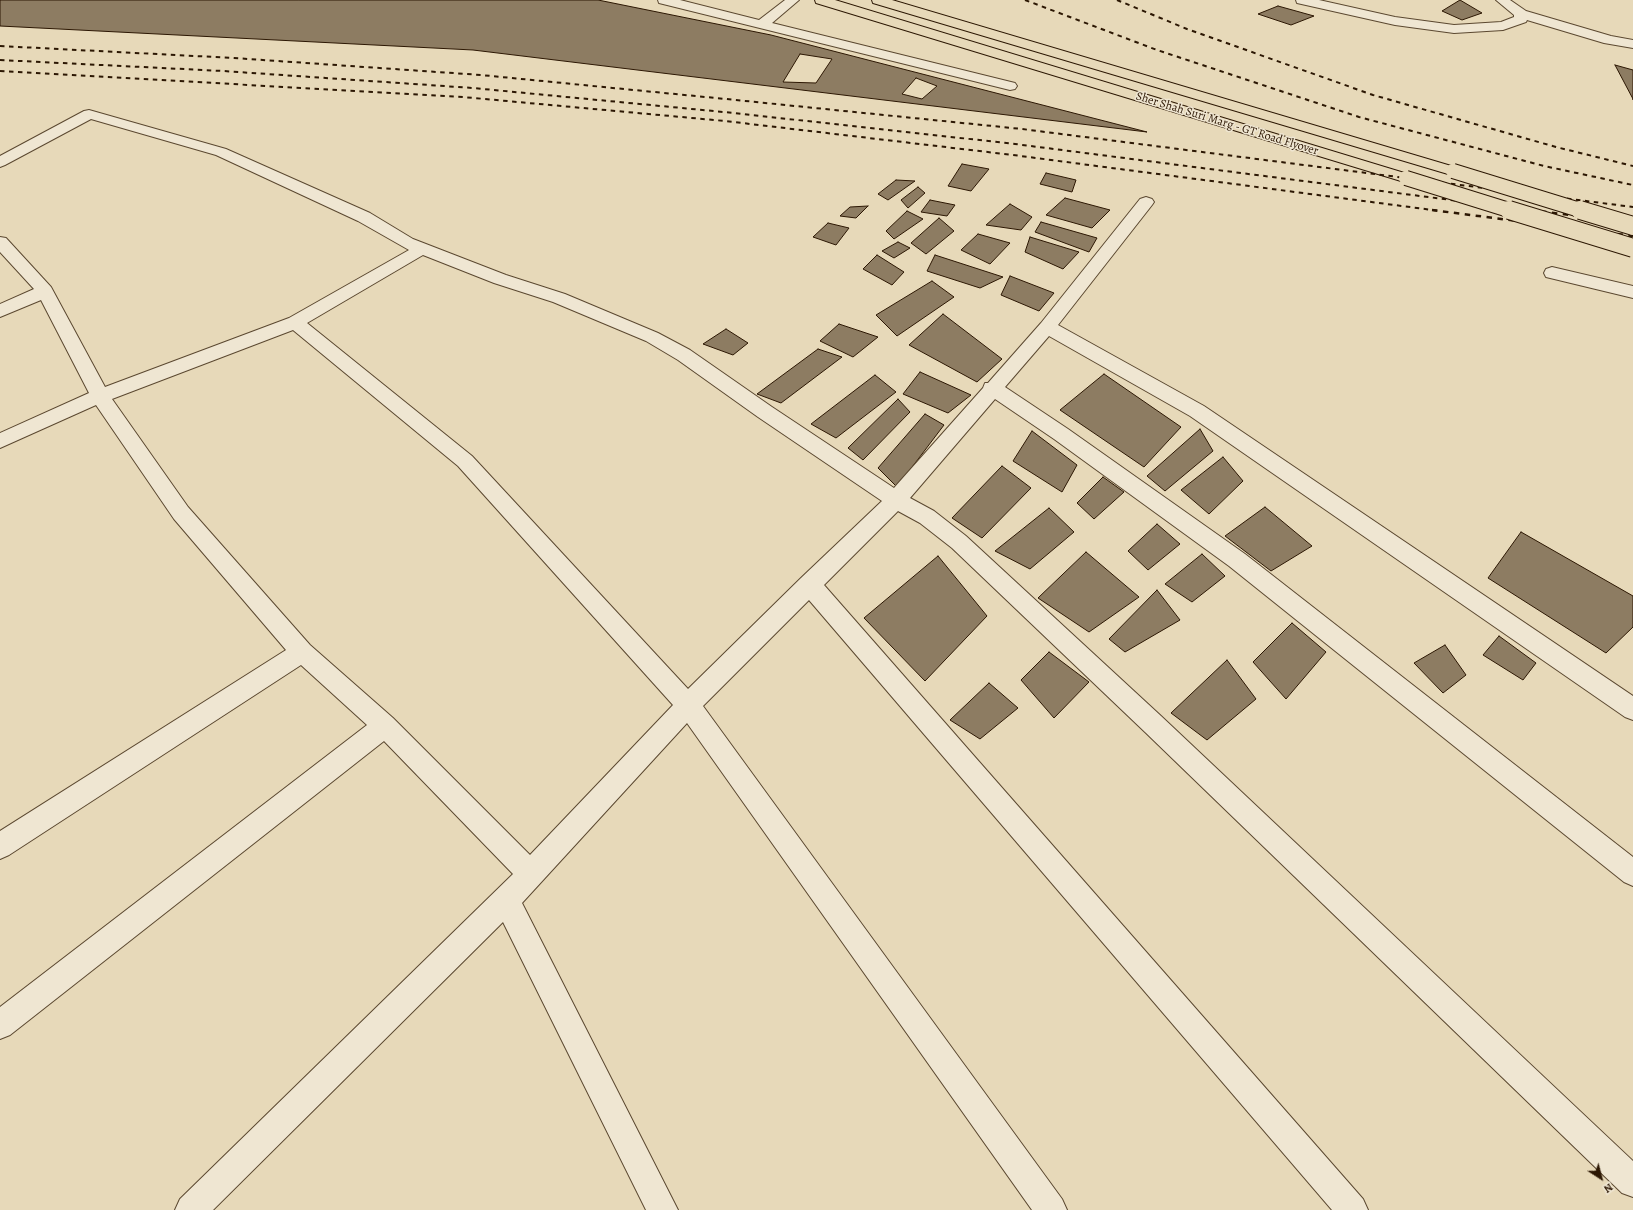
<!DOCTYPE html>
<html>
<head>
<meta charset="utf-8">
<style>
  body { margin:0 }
  #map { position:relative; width:1633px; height:1210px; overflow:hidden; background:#e7d9b9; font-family:Alegreya,serif }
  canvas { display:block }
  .north { position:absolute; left:1581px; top:1158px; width:40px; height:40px; -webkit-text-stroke:3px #efe6d2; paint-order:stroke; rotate:144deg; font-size:11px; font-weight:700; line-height:16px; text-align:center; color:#2c1703 }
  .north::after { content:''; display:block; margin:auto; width:14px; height:18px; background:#2c1703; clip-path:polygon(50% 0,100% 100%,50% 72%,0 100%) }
</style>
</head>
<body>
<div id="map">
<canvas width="1633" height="1210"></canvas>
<div class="north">N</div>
</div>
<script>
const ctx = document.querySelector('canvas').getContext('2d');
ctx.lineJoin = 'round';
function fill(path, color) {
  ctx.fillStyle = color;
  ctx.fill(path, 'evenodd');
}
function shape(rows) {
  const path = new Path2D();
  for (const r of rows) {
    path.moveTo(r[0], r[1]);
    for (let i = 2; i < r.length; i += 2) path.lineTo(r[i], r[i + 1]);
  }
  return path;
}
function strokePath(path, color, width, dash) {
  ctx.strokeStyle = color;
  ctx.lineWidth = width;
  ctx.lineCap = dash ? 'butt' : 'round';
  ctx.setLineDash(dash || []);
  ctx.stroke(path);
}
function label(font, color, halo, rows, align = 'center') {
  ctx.font = font + ' Alegreya,serif';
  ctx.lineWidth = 3;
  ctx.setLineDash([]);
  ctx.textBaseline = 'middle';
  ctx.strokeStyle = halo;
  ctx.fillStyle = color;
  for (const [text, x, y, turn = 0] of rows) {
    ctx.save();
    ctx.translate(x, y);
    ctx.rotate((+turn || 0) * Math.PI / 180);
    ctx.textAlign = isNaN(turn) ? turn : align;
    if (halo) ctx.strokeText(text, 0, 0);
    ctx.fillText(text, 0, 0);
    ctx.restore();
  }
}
const building = shape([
  [0,0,598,0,771,35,1147,132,473,50,0,26,0,0],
  [1460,0,1482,13,1462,20,1442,11,1460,0],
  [1278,6,1314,16,1291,25,1258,14,1278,6],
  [800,54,832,59,816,83,783,82,800,54],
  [1615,65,1633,70,1633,100,1633,99,1615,65],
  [916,78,937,86,922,99,902,94,916,78],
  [962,164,989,169,971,191,948,186,962,164],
  [1046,173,1076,180,1072,192,1040,184,1046,173],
  [896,180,915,181,888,200,878,194,896,180],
  [918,187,925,193,908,208,901,200,918,187],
  [1065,198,1110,210,1092,228,1046,215,1065,198],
  [930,200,955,205,947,216,921,212,930,200],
  [1010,204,1032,217,1021,230,986,225,1010,204],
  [868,206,856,218,840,216,850,207,868,206],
  [907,211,923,219,894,239,886,231,907,211],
  [939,218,954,231,926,254,911,243,939,218],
  [1041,222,1097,238,1089,252,1035,232,1041,222],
  [828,223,849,228,836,245,813,237,828,223],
  [978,234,1010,243,990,264,961,250,978,234],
  [1030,237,1079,252,1063,269,1025,252,1030,237],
  [898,242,910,248,894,258,882,251,898,242],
  [877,255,904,272,892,285,863,269,877,255],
  [935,255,1003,277,980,288,927,271,935,255],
  [1010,276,1054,293,1039,311,1001,295,1010,276],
  [932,281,954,297,897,336,876,315,932,281],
  [943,314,1002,359,977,382,909,345,943,314],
  [839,324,878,337,853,357,820,341,839,324],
  [726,329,748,343,733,355,703,344,726,329],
  [818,349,842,357,781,403,757,394,818,349],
  [920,372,971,395,948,413,903,394,920,372],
  [1104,374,1181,427,1144,467,1060,410,1104,374],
  [875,375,896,392,836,438,811,424,875,375],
  [898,399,910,412,863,460,848,448,898,399],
  [925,414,944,425,897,487,878,468,925,414],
  [1200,429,1213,451,1165,491,1147,476,1200,429],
  [1032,431,1077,465,1062,492,1013,461,1032,431],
  [1223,457,1243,481,1209,514,1181,490,1223,457],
  [1002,466,1031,488,982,538,952,518,1002,466],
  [1103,477,1124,492,1094,519,1077,503,1103,477],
  [1265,507,1312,546,1271,571,1225,536,1265,507],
  [1049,508,1074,532,1030,569,995,551,1049,508],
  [1157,524,1180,544,1148,570,1128,551,1157,524],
  [1521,532,1633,596,1633,627,1606,653,1488,578,1521,532],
  [1086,552,1139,597,1089,632,1038,598,1086,552],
  [1202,554,1225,576,1192,602,1165,584,1202,554],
  [938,556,987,616,925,681,864,618,938,556],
  [1157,590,1180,620,1125,652,1109,639,1157,590],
  [1292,623,1326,652,1286,699,1253,662,1292,623],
  [1499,636,1536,663,1523,680,1483,655,1499,636],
  [1445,645,1466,675,1443,693,1414,663,1445,645],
  [1049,652,1089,682,1054,718,1021,680,1049,652],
  [1227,660,1256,699,1207,740,1171,713,1227,660],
  [989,683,1018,708,980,739,950,720,989,683]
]);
fill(building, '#8d7c62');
strokePath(building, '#2c1703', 1);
const minor = shape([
  [658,0,680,0,759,20,785,0,799,0,772,23,1015,83,1017,86,1015,89,1010,90,659,3,658,0],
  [1296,0,1319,0,1395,17,1454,25,1501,22,1514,17,1514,15,1496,0,1510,0,1526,11,1611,36,1633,40,1633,48,1604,43,1527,20,1526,22,1503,30,1454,33,1395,25,1297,3,1296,0],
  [89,110,226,149,370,213,413,239,506,275,565,294,658,333,690,350,772,407,894,488,983,388,985,383,988,383,1041,323,1140,199,1146,197,1152,199,1154,202,1152,205,1058,325,1204,406,1633,696,1633,720,1625,717,1190,416,1049,336,1005,387,1068,429,1245,554,1633,857,1633,886,1624,882,1229,566,1054,439,995,399,910,498,934,511,966,536,1161,716,1633,1161,1633,1197,1622,1193,1145,732,952,548,920,523,898,511,824,585,1363,1199,1368,1210,1332,1210,809,600,703,706,1062,1199,1067,1210,1032,1210,687,723,522,903,678,1210,646,1210,503,922,213,1210,175,1210,180,1199,513,874,384,741,10,1035,0,1039,0,1007,367,725,301,665,9,855,0,859,0,831,286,650,174,519,96,405,0,448,0,433,89,393,41,300,0,317,0,304,34,289,0,252,0,237,6,238,51,287,105,387,289,318,409,250,358,221,216,155,91,119,5,165,0,167,0,156,84,111,89,110],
  [423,255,494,283,553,302,646,341,678,360,758,417,882,501,801,578,688,689,472,456,307,323,423,255],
  [293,330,458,466,673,705,530,855,393,718,310,645,188,507,112,399,293,330],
  [1552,267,1633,286,1633,298,1546,277,1544,273,1546,269,1552,267]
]);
const primary = shape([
  [815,0,835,0,1411,175,1414,178,1411,181,1406,183,1401,181,816,3,815,0],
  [872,0,892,0,1458,168,1461,171,1458,174,1453,176,1448,174,873,3,872,0]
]);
strokePath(minor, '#5b4830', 2);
strokePath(primary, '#2c1703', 2);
fill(minor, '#efe6d2');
fill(primary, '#e7d9b9');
strokePath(shape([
  [1025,0,1157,50,1359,117,1544,166,1633,185],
  [1117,0,1187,29,1373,95,1556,147,1633,166],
  [0,46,234,58,481,75,736,100,1022,129,1633,207],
  [0,60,223,71,473,88,734,113,1015,144,1537,211],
  [0,71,463,97,725,121,1013,155,1440,211]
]), '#2c1703', 2, [4.5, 4.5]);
strokePath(shape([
  [1432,210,1633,236],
  [1530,210,1633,223]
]), '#2c1703', 2.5, [5.5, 5.5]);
const primaryBridgeFar1 = shape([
  [1453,171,1583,211],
  [1406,178,1512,211]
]);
const primaryBridge = shape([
  [1509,210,1633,248],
  [1580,210,1633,226]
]);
strokePath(primaryBridgeFar1, '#2c1703', 16, []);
strokePath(primaryBridge, '#2c1703', 20, []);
strokePath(primaryBridgeFar1, '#e7d9b9', 14);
strokePath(primaryBridge, '#e7d9b9', 18);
label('12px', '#2c1703', '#efe6d2', [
  ["Sher Shah Suri Marg - GT Road Flyover",1227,124,17]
]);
</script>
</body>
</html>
